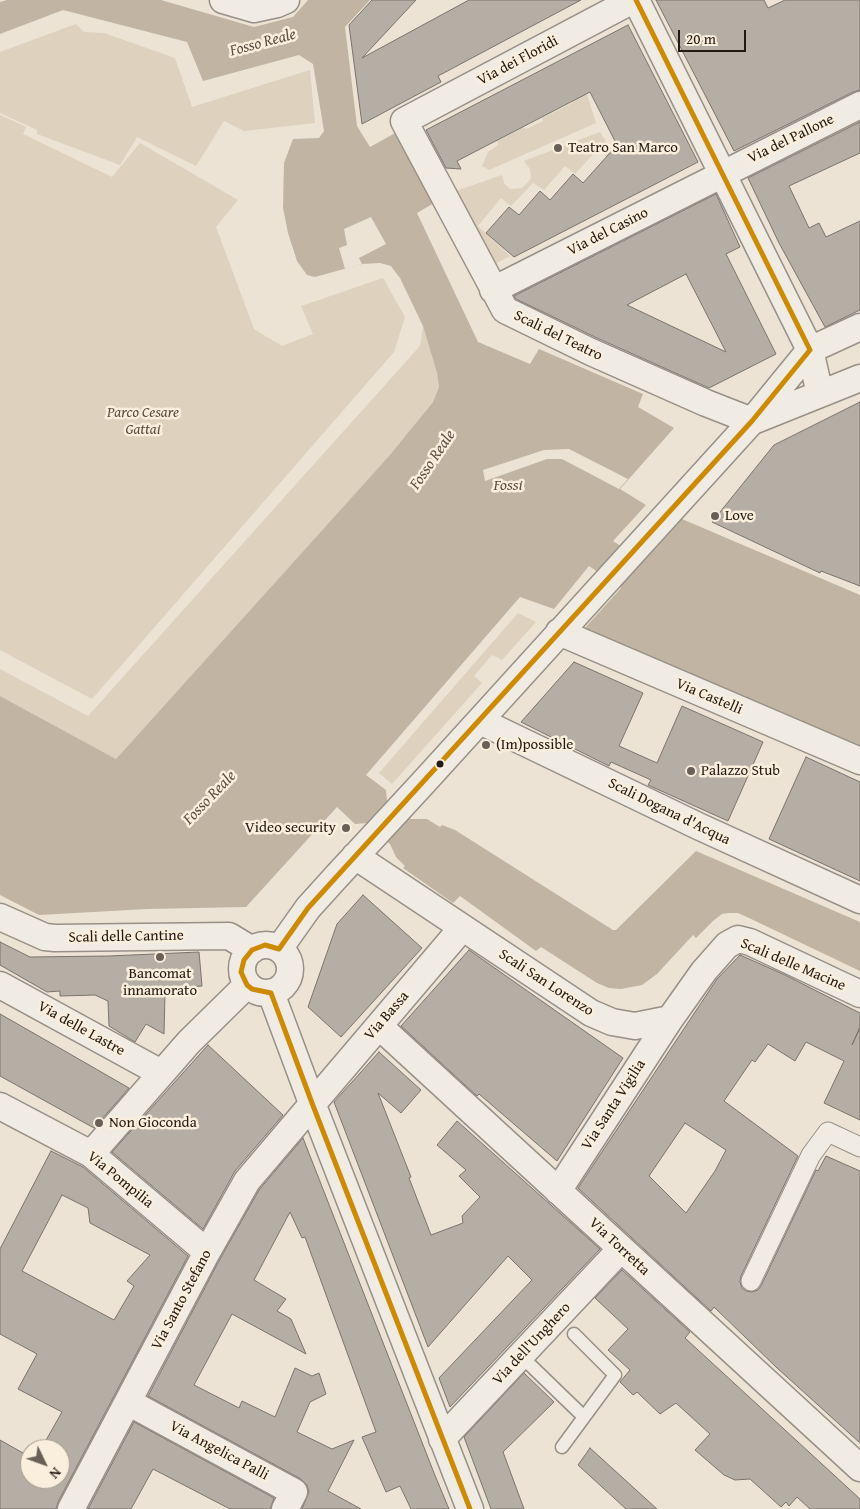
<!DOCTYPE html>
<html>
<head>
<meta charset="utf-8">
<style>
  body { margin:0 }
  #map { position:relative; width:860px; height:1509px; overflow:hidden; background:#ece3d4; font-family:"Gentium Book Plus",serif }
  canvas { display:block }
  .north { position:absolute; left:20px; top:1439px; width:50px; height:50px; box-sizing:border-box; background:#faeedd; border:1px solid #a4998c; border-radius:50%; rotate:132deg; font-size:14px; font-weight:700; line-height:20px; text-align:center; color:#231913 }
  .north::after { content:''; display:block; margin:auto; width:18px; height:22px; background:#696057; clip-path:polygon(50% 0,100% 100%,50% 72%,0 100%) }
  .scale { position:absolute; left:678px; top:30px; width:68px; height:22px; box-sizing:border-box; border:2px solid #231913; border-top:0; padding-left:6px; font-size:15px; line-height:18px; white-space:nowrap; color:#231913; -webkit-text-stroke:4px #faeedd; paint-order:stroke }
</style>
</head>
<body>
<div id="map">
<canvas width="860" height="1509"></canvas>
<div class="north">N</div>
<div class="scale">20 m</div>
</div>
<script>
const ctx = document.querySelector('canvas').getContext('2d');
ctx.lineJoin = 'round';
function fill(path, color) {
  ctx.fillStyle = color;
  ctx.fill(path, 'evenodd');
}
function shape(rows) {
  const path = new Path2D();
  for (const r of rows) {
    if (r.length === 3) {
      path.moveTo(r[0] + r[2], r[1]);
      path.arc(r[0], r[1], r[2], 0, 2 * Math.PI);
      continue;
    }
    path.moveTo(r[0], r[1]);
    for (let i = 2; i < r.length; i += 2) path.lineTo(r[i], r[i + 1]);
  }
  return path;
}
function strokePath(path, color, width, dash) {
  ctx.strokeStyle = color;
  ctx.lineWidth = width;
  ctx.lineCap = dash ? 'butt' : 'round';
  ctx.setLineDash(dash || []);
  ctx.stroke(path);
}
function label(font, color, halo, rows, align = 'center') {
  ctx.font = font + ' "Gentium Book Plus",serif';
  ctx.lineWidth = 5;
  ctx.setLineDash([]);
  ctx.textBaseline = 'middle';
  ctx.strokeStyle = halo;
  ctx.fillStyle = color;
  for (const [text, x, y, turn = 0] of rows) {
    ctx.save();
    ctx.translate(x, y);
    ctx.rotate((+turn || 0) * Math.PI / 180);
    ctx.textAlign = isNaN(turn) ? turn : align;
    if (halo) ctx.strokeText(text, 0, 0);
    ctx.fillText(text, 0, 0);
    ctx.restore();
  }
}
fill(shape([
  [76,24,84,32,104,33,175,58,192,107,310,70,315,123,244,131,224,121,196,166,137,137,120,165,37,134,37,130,0,113,0,52],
  [584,85,596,123,489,170,482,166,488,152,498,145,497,141,523,127,526,129,543,121,542,118,572,103,575,89],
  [0,115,26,127,23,134,112,177,140,143,238,200,216,227,254,329,282,346,313,334,301,306,383,278,405,317,394,352,92,699,0,650],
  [600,132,609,147,614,152,608,158,598,149,575,174,565,166,544,190,533,183,511,206,501,198,478,226,510,256,489,267,450,193,502,175,504,183,510,189,522,188,529,181,531,177,530,169,524,161],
  [423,326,437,373,439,387,433,402,389,456,116,759,0,696,0,669,88,716,420,346],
  [518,613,536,622,502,660,492,655,474,676,482,683,392,784,379,773]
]), '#ded1bd');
fill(shape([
  [7,0,161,0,254,27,293,17,308,0,370,0,345,27,357,126,370,147,397,132,434,203,417,213,478,342,530,364,539,349,643,394,638,407,674,428,620,489,646,505,613,541,644,561,682,519,860,595,860,751,583,630,621,588,589,566,554,609,520,597,366,775,386,790,387,801,411,819,427,819,440,827,442,825,455,830,613,930,616,930,696,851,860,922,860,971,749,918,738,913,728,913,722,914,713,921,696,938,693,935,657,974,642,985,621,989,609,988,597,983,541,947,536,951,460,896,453,903,403,868,405,866,396,857,390,844,368,823,355,824,337,807,246,907,147,909,39,915,0,895,0,696,116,759,389,456,433,402,439,387,437,373,423,326,400,278,391,266,380,263,362,264,315,277,307,275,297,261,288,233,283,208,284,163,293,139,319,138,324,131,313,64,299,55,203,81,187,42,63,10,0,34,0,2]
]), '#c1b4a2');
fill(shape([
  [371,217,386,244,359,258,362,264,345,269,339,248,347,245,344,229],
  [569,449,628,479,619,489,562,459,547,459,485,481,483,470,544,450]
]), '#ece3d4');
const building = shape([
  [372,0,416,0,362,58,469,0,581,0,438,76,441,82,362,124,349,25,372,0],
  [656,0,764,0,768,8,785,0,860,0,860,90,853,92,734,151,656,0],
  [628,25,698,162,514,257,486,233,509,207,519,215,540,191,550,200,573,174,583,183,617,145,590,92,457,161,461,169,446,168,426,130,628,25],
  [860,122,860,153,789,186,809,228,819,223,826,237,860,221,860,310,825,327,779,243,748,178,860,122],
  [716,194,740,247,726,254,776,354,709,388,597,338,516,299,514,296,716,194],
  [686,274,726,352,627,305,686,274],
  [860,402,860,586,821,571,820,573,712,522,774,445,860,402],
  [574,662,643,693,619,746,657,763,682,706,763,742,728,821,648,785,651,780,611,762,609,766,521,722,574,662],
  [806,757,860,782,860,881,769,839,806,757],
  [363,895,422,948,341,1037,308,1007,337,924,363,895],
  [0,942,30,957,109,956,199,952,202,986,163,989,165,993,164,1034,146,1024,135,1042,109,1026,108,1001,95,995,60,996,60,991,47,992,0,965,0,942],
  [469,950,623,1058,557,1161,479,1094,477,1096,401,1026,469,950],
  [740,955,785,975,860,1013,860,1027,852,1045,860,1028,860,1120,824,1103,844,1061,806,1042,795,1061,768,1044,755,1062,752,1060,724,1101,798,1156,741,1276,740,1282,742,1288,746,1291,752,1292,758,1290,761,1286,816,1170,818,1171,826,1156,860,1171,860,1443,776,1367,714,1307,711,1311,578,1188,717,979,740,955],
  [685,1123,726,1150,715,1171,686,1213,649,1176,685,1123],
  [0,1014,63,1050,129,1088,94,1128,0,1076,0,1014],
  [208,1045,283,1115,235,1171,203,1229,112,1152,208,1045],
  [379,1052,421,1090,401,1113,378,1093,411,1177,409,1178,431,1235,463,1223,462,1216,480,1197,459,1176,466,1170,437,1145,457,1121,600,1249,450,1407,439,1378,532,1280,508,1256,428,1347,334,1102,379,1052],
  [303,1138,434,1473,449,1509,411,1509,400,1486,386,1492,362,1437,376,1432,305,1237,302,1238,290,1212,254,1280,286,1299,277,1311,291,1319,306,1354,232,1314,194,1385,239,1408,242,1401,275,1417,295,1368,312,1376,319,1373,326,1394,310,1402,297,1432,332,1449,354,1440,328,1491,361,1509,302,1509,309,1492,307,1485,301,1479,148,1396,220,1259,259,1190,303,1138],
  [51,1151,83,1167,188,1256,58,1502,56,1509,0,1509,0,1440,30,1457,30,1479,60,1479,60,1449,41,1449,62,1412,18,1389,37,1354,0,1334,0,1249,51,1151],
  [62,1195,88,1208,90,1223,150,1255,127,1281,134,1286,114,1320,22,1271,62,1195],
  [622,1270,690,1332,685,1338,860,1499,860,1509,810,1509,797,1497,789,1506,786,1502,781,1507,750,1479,735,1480,724,1475,695,1450,710,1434,676,1403,660,1414,637,1392,633,1395,620,1382,630,1370,608,1350,628,1329,595,1298,622,1270],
  [524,1373,554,1402,503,1452,524,1509,491,1509,464,1437,524,1373],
  [134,1422,274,1498,270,1509,230,1509,153,1469,131,1509,88,1509,134,1422],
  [590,1448,657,1509,626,1509,578,1465,590,1448]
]);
fill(building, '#b4aea4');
strokePath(building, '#7b746d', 1);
const service = shape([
  [521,1356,584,1417],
  [562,1447,615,1375,574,1334]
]);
const pedestrian = shape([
  [751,1281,811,1155,828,1132,860,1147]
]);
const minor = shape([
  [223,0,254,9,277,4,286,0],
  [633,0,404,121,505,310,591,352,706,403,752,421],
  [636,0,810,350,820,394],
  [493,290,860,105],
  [753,421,860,378],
  [559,632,860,761],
  [480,721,698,826,860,900],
  [355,856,591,1013,612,1022,635,1026,670,1019,704,971,727,945,738,939,750,942,860,994],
  [0,917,45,937,55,938,229,936,252,950],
  [266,969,24],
  [279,949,308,908,337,876,423,783,752,421,810,350,860,327],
  [0,985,161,1073],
  [271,993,312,1103,470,1509],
  [379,1026,860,1468],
  [0,1106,91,1154,207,1252],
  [91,1154,189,1042,247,985],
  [558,1191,670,1019],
  [128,1402,294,1492,285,1509],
  [442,1439,621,1249],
  [71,1509,207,1252,247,1181,462,928]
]);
strokePath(service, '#979087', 15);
strokePath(pedestrian, '#979087', 21);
strokePath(minor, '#979087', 29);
strokePath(service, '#f0ebe3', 12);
strokePath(pedestrian, '#f0ebe3', 19);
strokePath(minor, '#f0ebe3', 26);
strokePath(shape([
  [470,1509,312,1103,271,993,252,989,247,985,241,972,244,960,252,950,265,945,279,949,308,908,752,421,810,350,636,0]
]), '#cd8a04', 5);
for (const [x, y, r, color] of [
  [558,148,5,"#696057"],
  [715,516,5,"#696057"],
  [486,745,5,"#696057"],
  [440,764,4.5,"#231913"],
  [691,771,5,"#696057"],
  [346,828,5,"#696057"],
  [160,957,5,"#696057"],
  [99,1123,5,"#696057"]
]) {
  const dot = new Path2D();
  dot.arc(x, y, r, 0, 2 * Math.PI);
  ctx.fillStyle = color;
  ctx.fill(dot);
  strokePath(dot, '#faeedd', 2);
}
label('15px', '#231913', '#faeedd', [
  ["Via dei Floridi",518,61,-28],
  ["Via del Pallone",791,139,-26],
  ["Via del Casino",608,232,-27],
  ["Scali del Teatro",558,336,26],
  ["Via Castelli",709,697,23],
  ["Scali Dogana d'Acqua",669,812,26],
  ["Scali delle Cantine",126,937,-1],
  ["Scali delle Macine",793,965,23],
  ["Scali San Lorenzo",546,983,33],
  ["Via Bassa",387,1016,-49],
  ["Via delle Lastre",81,1029,29],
  ["Via Santa Vigilia",614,1105,-57],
  ["Via Pompilia",120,1180,39],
  ["Via Torretta",619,1247,43],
  ["Via Santo Stefano",182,1300,-62],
  ["Via dell'Unghero",532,1344,-47],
  ["Via Angelica Palli",219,1451,28]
]);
label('15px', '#231913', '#faeedd', [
  ["Teatro San Marco",568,148],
  ["Love",725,516],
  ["(Im)possible",496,745],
  ["Palazzo Stub",701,771],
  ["Video security",336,828,"right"],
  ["Bancomat",160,974,"center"],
  ["innamorato",160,991,"center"],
  ["Non Gioconda",109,1123]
], 'left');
label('italic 15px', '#584c41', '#faeedd', [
  ["Parco Cesare",143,413],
  ["Gattai",143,430]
]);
label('italic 16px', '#5b4f43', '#faeedd', [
  ["Fosso Reale",263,43,-15],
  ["Fosso Reale",433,460,-56],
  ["Fossi",508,486],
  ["Fosso Reale",210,798,-46]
]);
</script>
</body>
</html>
